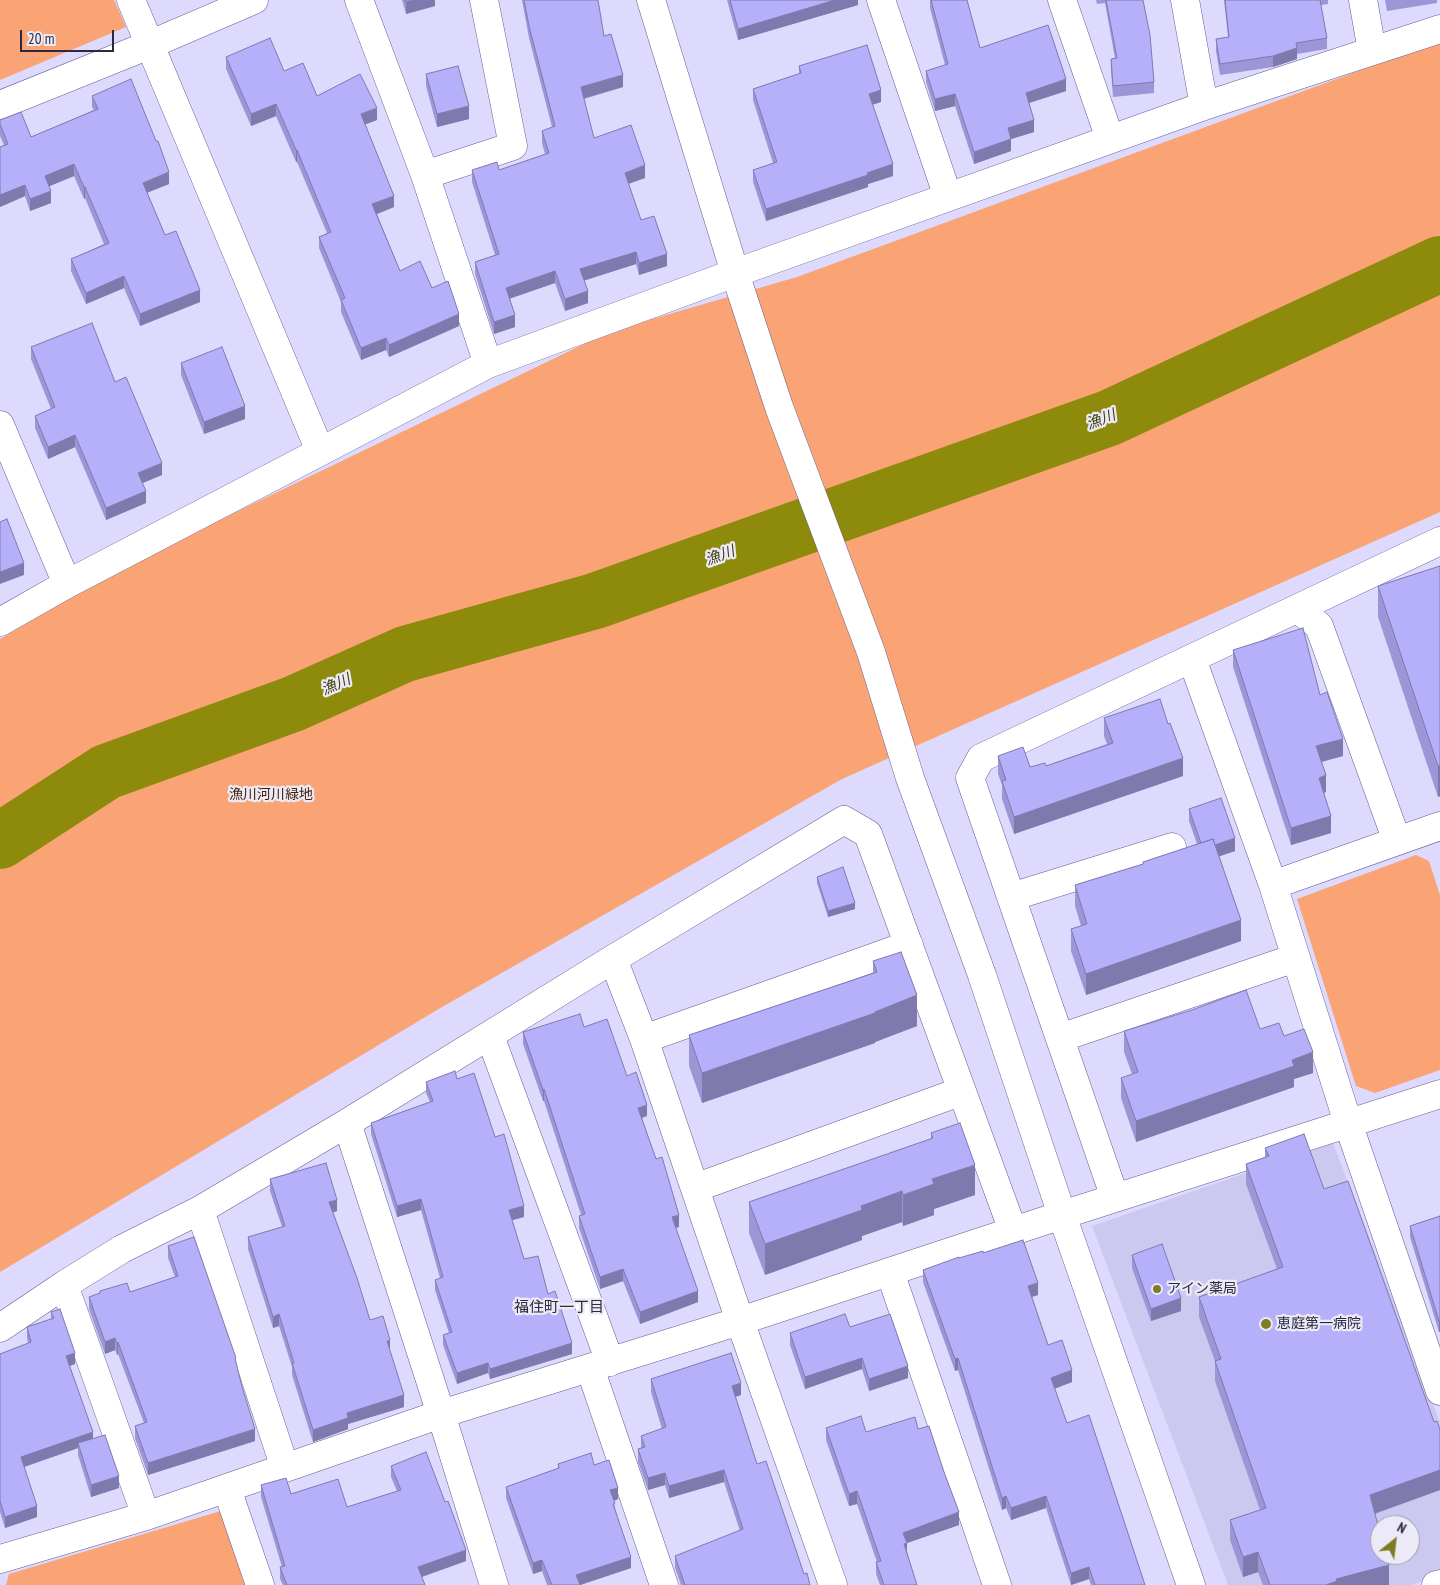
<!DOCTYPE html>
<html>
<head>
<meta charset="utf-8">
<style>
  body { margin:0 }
  #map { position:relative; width:1440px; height:1585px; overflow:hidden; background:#dddafe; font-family:"PT Sans Narrow",sans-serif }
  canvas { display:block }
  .north { position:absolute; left:1370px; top:1515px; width:50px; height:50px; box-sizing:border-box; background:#ebeaf6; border:1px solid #9e9dad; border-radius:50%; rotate:29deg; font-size:14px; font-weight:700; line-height:20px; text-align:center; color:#2b293f }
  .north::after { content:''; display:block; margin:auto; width:18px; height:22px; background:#7e7c24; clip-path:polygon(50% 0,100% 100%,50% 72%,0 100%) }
  .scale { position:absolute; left:20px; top:30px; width:94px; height:22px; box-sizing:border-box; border:2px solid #2b293f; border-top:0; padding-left:6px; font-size:15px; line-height:18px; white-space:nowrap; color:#2b293f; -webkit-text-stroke:4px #ebeaf6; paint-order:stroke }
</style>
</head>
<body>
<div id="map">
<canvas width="1440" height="1585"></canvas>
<div class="north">N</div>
<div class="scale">20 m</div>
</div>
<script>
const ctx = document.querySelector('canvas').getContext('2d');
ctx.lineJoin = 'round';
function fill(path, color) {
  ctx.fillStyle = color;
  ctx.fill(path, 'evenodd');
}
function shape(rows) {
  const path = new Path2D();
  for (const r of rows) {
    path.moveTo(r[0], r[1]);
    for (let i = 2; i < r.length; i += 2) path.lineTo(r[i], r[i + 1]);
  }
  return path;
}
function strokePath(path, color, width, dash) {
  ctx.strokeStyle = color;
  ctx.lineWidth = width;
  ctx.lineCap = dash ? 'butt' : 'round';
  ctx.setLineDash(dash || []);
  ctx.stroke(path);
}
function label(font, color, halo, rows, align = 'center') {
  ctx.font = font + ' "PT Sans Narrow","Noto Sans JP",sans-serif';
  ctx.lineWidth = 4.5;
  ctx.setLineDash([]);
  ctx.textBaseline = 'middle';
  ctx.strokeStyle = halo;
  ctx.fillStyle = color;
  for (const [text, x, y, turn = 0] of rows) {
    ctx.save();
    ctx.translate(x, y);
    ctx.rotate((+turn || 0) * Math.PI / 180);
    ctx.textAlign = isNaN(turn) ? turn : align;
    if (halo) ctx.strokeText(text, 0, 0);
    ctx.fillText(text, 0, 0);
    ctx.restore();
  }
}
fill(shape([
  [1333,1143,1440,1422,1440,1575,1412,1585,1228,1585,1092,1226],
  [1380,1525,1410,1525,1410,1555,1380,1555]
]), '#ccc9f1');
fill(shape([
  [0,0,114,0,126,27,0,80],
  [1440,41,1440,512,842,779,442,1007,0,1272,0,639,120,568,611,331,797,277],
  [1416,855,1429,861,1440,895,1440,1070,1375,1093,1356,1086,1297,899],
  [221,1511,247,1585,6,1585,9,1574]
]), '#faa374');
strokePath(shape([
  [0,841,106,772,293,704,405,654,595,601,1109,418,1440,264]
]), '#8d8a0c', 56);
const minor = shape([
  [131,0,320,451],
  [359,0,425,175,488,364],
  [651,0,735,273,779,407,871,652,910,778,982,975,1062,1215,1191,1585],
  [881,0,948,197],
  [1062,0,1110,139],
  [1185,0,1204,106],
  [1363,0,1372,51],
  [0,105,149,45,254,0],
  [425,175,513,146,484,0],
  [0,425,67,584],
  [1298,609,1319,626,1397,841],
  [0,622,67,584,488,364,735,273,1204,106,1440,29],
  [1192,659,1273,885,1348,1123,1440,1391],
  [1273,885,1440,826],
  [1011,897,1172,847],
  [613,959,644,1039,740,1321,833,1585],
  [490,1036,610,1362],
  [1060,1038,1295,958],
  [644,1039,909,945],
  [347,1123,441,1414,494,1585],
  [695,1188,962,1091],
  [1115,1198,970,778,981,758,1440,541],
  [200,1210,285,1468],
  [890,1272,997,1585],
  [64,1285,146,1516],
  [0,1328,64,1285,122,1249,200,1210,347,1123,613,959,844,820,868,834,1013,1231],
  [590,1368,664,1585],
  [227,1489,260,1585],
  [0,1559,146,1516,441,1414,740,1321,1062,1215,1440,1094],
  [1436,1585,1440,1584]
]);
strokePath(minor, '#645e92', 29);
strokePath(minor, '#fff', 28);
fill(shape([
  [402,0,435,0,435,6,406,14],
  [522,0,598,0,604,36,623,87,584,99,594,138,645,178,628,184,641,220,667,266,639,275,636,264,584,280,588,303,565,311,555,283,510,298,515,327,494,334,475,274,475,262,495,255,472,182,472,170,499,170,545,154,542,143,542,131,552,127,529,38],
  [727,0,858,0,858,5,738,40],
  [930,0,967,0,980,48,1066,91,1029,103,1034,132,1011,139,1011,151,974,164,955,106,935,111,926,82,926,71,945,65,930,8],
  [1096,0,1143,0,1154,82,1154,93,1113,97,1111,70,1111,59,1115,58,1105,3,1097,4],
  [1224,0,1328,0,1328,4,1321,5,1327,38,1327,49,1297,54,1297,59,1273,67,1220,75,1216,51,1216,39,1228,37],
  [1385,0,1437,0,1437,3,1387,11],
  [226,57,284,71,317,96,377,120,365,124,394,207,377,214,400,271,432,288,459,326,389,357,386,350,361,360,341,312,341,302,319,248,319,237,327,233,297,162,296,162,276,116,251,126,226,69],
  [799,66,881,102,872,104,893,176,868,184,868,187,766,221,753,182,753,170,773,163,753,100,753,89,799,74],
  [426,74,469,119,437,127,426,86],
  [92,96,169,184,147,193,165,235,200,302,140,326,124,288,86,304,71,271,71,259,104,244,85,198,84,199,74,176,49,186,51,203,30,211,25,196,0,207,0,147,4,145,0,136,0,120,31,137,94,110,92,107],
  [31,347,115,382,162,475,142,483,146,503,106,520,75,447,48,459,35,428,35,416,51,409,31,359],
  [181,363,245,419,204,434,181,375],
  [1440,566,1440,796,1438,797,1378,617,1378,586],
  [1233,650,1320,695,1343,756,1322,762,1326,792,1324,793,1331,833,1291,845,1233,667],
  [1104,718,1183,776,1014,834,1002,799,1002,785,998,774,998,756,1030,767,1046,766,1107,744,1104,736],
  [1189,809,1235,851,1219,856,1241,941,1086,995,1071,951,1071,929,1081,926,1075,906,1075,885,1143,864,1143,862,1197,844,1189,821],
  [817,877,855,909,828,917,817,883],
  [873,961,917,1026,875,1042,875,1043,702,1103,689,1066,689,1035,873,973],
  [584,1027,627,1076,647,1116,642,1118,679,1227,675,1228,698,1302,640,1324,623,1281,600,1289,579,1228,579,1216,581,1215,544,1101,543,1101,523,1044,523,1032],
  [1260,1029,1284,1036,1313,1073,1294,1079,1294,1087,1136,1142,1121,1098,1121,1078,1132,1074,1124,1052,1124,1031],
  [457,1079,495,1137,524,1217,512,1220,524,1259,548,1294,572,1354,490,1379,488,1373,457,1384,443,1345,443,1335,449,1333,435,1290,435,1280,440,1278,421,1210,397,1217,371,1134,371,1123,430,1102,426,1093,426,1082],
  [931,1133,975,1195,934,1209,934,1215,903,1226,902,1222,862,1236,862,1240,765,1275,749,1233,749,1202,931,1139],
  [1265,1148,1324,1189,1440,1490,1375,1514,1389,1585,1263,1585,1258,1572,1243,1577,1230,1540,1230,1520,1260,1510,1215,1381,1215,1361,1199,1317,1199,1297,1277,1269,1246,1184,1246,1164,1265,1157],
  [270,1179,337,1211,333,1212,370,1320,390,1351,404,1407,348,1424,348,1429,313,1442,292,1375,292,1367,279,1326,273,1328,248,1249,248,1237,282,1227,270,1191],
  [1440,1216,1440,1332,1439,1332,1410,1237,1410,1226],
  [168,1246,236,1364,255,1441,148,1475,135,1438,135,1426,144,1423,118,1354,117,1355,115,1350,105,1354,89,1309,89,1297,100,1293,100,1291,130,1292,175,1277,168,1258],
  [983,1253,1038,1295,1032,1297,1048,1345,1072,1382,1054,1389,1067,1423,1145,1585,1091,1585,1089,1579,1071,1585,1046,1508,1011,1520,1006,1508,1002,1510,958,1370,955,1371,923,1282,923,1270],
  [1132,1255,1181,1311,1151,1321,1132,1268],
  [51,1312,75,1364,70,1366,93,1438,119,1488,91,1497,78,1455,78,1448,24,1467,37,1517,5,1528,0,1512,0,1354,28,1343,27,1338,27,1327,51,1319],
  [850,1327,908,1378,869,1391,862,1369,805,1389,790,1345,790,1333],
  [651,1379,741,1395,735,1397,757,1464,804,1574,810,1585,681,1585,675,1568,675,1556,740,1531,724,1482,669,1498,665,1485,648,1490,638,1462,638,1449,641,1448,641,1436,662,1429,651,1392],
  [826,1428,866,1432,918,1429,959,1525,907,1543,907,1552,917,1585,880,1585,876,1574,876,1562,877,1562,857,1504,849,1506,826,1440],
  [558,1464,594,1465,618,1499,614,1501,615,1508,631,1568,580,1585,547,1585,542,1571,533,1574,506,1498,506,1487,558,1468],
  [391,1466,466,1561,422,1577,425,1585,283,1585,280,1579,280,1567,282,1567,261,1497,261,1485,291,1494,347,1507,397,1491,391,1477]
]), '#9d96d6');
fill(shape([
  [415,0,435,0,435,6,406,14,406,2],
  [835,0,858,0,858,5,738,40,738,29],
  [1297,48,1297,59,1273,67,1273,56],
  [623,75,623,87,581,99,581,87],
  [1066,79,1066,91,1026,104,1026,93],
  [881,90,881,102,869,106,869,94],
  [955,94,955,106,935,111,935,99],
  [276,104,276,116,251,126,251,114],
  [469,106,469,119,437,127,437,114],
  [377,108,377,120,361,126,361,114],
  [1034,120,1034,132,1008,140,1008,128],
  [1011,139,1011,151,974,164,974,152],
  [296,150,297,150,297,162,296,162],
  [74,164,74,176,45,188,45,176],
  [893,164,893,176,868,184,868,187,766,221,766,209,867,173],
  [645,165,645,178,625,185,625,173],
  [169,172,169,184,143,194,143,183],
  [25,185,25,196,0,207,0,195],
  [84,187,85,187,85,198,84,199],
  [51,191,51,203,30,211,30,199],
  [394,196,394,207,372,216,372,204],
  [636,252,636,264,580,282,580,269],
  [667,254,667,266,639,275,639,263],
  [555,271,555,283,506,300,506,288],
  [124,276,124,288,86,304,86,293],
  [200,290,200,302,140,326,140,314],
  [588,291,588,303,565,311,565,299],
  [459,314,459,326,389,357,389,345],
  [515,315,515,327,494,334,494,322],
  [386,338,386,350,361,360,361,348],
  [245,406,245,419,204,434,204,422],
  [75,435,75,447,48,459,48,447],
  [162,463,162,475,138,485,138,473],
  [146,491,146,503,106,520,106,508],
  [24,563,24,575,0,584,0,572],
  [1343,739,1343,756,1316,763,1316,746],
  [1183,758,1183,776,1014,834,1014,817],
  [1440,765,1440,796,1438,797,1438,766],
  [1326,775,1326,792,1319,795,1319,778],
  [1331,816,1331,833,1291,845,1291,828],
  [1235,838,1235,851,1203,862,1203,849],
  [855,903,855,909,828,917,828,911],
  [1241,920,1241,941,1086,995,1086,974],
  [917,995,917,1026,875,1042,875,1043,702,1103,702,1073,875,1012],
  [1313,1052,1313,1073,1294,1079,1294,1087,1136,1142,1136,1121],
  [544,1089,544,1101,543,1101,543,1090],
  [647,1105,647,1116,638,1119,638,1108],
  [975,1165,975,1195,934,1209,934,1215,903,1226,903,1195,932,1179],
  [902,1191,902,1222,862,1236,862,1240,765,1275,765,1244,861,1206],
  [421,1199,421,1210,397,1217,397,1206],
  [337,1200,337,1211,329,1214,329,1202],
  [524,1206,524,1217,509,1221,509,1210],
  [679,1215,679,1227,672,1229,672,1217],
  [623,1269,623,1281,600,1289,600,1277],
  [1038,1283,1038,1295,1028,1298,1028,1286],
  [698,1291,698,1302,640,1324,640,1312],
  [1181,1298,1181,1311,1151,1321,1151,1309],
  [279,1314,279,1326,273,1328,273,1317],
  [1440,1320,1440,1332,1439,1332,1439,1321],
  [115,1338,115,1350,105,1354,105,1342],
  [390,1340,390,1351,387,1341],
  [118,1342,118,1354,117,1355,117,1343],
  [572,1343,572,1354,490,1379,490,1369],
  [75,1353,75,1364,66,1367,66,1356],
  [862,1358,862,1369,805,1389,805,1377],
  [958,1358,958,1370,955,1371,955,1359],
  [488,1363,488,1373,457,1384,457,1373],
  [908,1366,908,1378,869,1391,869,1379],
  [1072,1370,1072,1382,1051,1390,1051,1378],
  [741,1383,741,1395,732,1398,732,1386],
  [404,1395,404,1407,348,1424,348,1429,313,1442,313,1430,347,1413],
  [255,1429,255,1441,148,1475,148,1463],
  [93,1432,93,1443,78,1443,78,1448,21,1468,21,1457],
  [724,1470,724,1482,669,1498,669,1486],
  [1440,1470,1440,1490,1370,1515,1370,1495],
  [665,1473,665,1485,648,1490,648,1478],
  [119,1476,119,1488,91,1497,91,1485],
  [618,1488,618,1499,610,1502,610,1490],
  [857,1491,857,1504,849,1506,849,1494],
  [1006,1496,1006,1508,1002,1510,1002,1498],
  [1046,1496,1046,1508,1011,1520,1011,1508],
  [37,1506,37,1517,5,1528,5,1517],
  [959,1512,959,1525,907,1543,907,1555,904,1556,903,1533],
  [466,1550,466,1561,418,1578,418,1567],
  [1258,1552,1258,1572,1243,1577,1243,1557],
  [631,1557,631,1568,580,1585,576,1575],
  [542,1560,542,1571,533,1574,533,1563],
  [1389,1565,1389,1585,1326,1585,1336,1579],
  [1089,1567,1089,1579,1071,1585,1071,1573]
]), '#7f7aae');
const building = shape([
  [405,0,415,0,406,2,405,0],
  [524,0,598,0,604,36,611,34,623,75,581,87,594,138,631,125,645,165,625,173,641,220,654,216,667,254,639,263,636,252,580,269,588,291,565,299,555,271,506,288,515,315,494,322,475,262,499,254,472,170,497,162,499,170,549,153,542,131,555,126,529,26,524,0],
  [730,0,835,0,738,29,730,0],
  [931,0,967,0,980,48,1048,25,1066,79,1026,93,1034,120,1008,128,1011,139,974,152,955,94,935,99,926,71,948,64,931,0],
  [1106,0,1143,0,1150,35,1154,82,1113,86,1111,59,1117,58,1106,0],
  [1225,0,1320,0,1327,38,1296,43,1297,48,1273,56,1220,64,1216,39,1229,37,1225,0],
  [270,38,284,71,303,63,317,96,360,74,377,108,361,114,394,196,372,204,400,271,420,261,432,288,448,281,459,314,389,345,386,338,361,348,341,300,345,298,319,237,331,232,297,150,296,150,276,104,251,114,226,57,270,38],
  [867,45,881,90,869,94,893,164,867,173,868,175,766,209,753,170,777,162,753,89,801,73,799,66,867,45],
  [458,66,469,106,437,114,426,74,458,66],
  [131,79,156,141,158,141,169,172,143,183,165,235,176,231,200,290,140,314,124,276,86,293,71,259,109,243,85,187,84,187,74,164,45,176,51,191,30,199,25,185,0,195,0,147,8,144,0,124,0,120,21,112,31,137,98,109,92,96,131,79],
  [92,323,115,382,126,377,162,463,138,473,146,491,106,508,75,435,48,447,35,416,55,407,31,347,92,323],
  [222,347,245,406,204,422,181,363,222,347],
  [7,519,24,563,0,572,0,522,7,519],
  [1440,566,1440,765,1438,766,1378,586,1440,566],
  [1303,628,1320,695,1327,692,1343,739,1316,746,1326,775,1319,778,1331,816,1291,828,1233,650,1303,628],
  [1160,699,1168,724,1170,723,1183,758,1014,817,1002,781,1006,780,998,756,1023,747,1030,767,1045,763,1046,766,1113,743,1104,718,1160,699],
  [1221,798,1235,838,1215,845,1213,839,1201,843,1189,809,1221,798],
  [1213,839,1241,920,1086,974,1071,929,1087,924,1075,885,1143,864,1143,862,1213,839],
  [843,867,855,903,828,911,817,877,843,867],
  [901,952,917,995,875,1012,875,1013,702,1073,689,1035,877,972,873,961,901,952],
  [1246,990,1260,1029,1279,1023,1284,1036,1304,1029,1313,1052,1292,1060,1294,1066,1136,1121,1121,1078,1138,1072,1124,1031,1192,1010,1246,990],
  [580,1014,584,1027,607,1019,627,1076,636,1072,647,1105,638,1108,656,1159,662,1157,679,1215,672,1217,698,1291,640,1312,623,1269,600,1277,579,1216,585,1214,544,1089,543,1090,523,1032,580,1014],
  [455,1071,457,1079,474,1073,495,1137,504,1134,524,1206,509,1210,524,1259,538,1256,548,1294,555,1291,572,1343,490,1369,488,1363,457,1373,443,1335,452,1332,435,1280,443,1277,421,1199,397,1206,371,1123,433,1101,426,1082,455,1071],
  [960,1123,975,1165,932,1179,934,1184,903,1195,902,1191,861,1206,862,1210,765,1244,749,1202,933,1138,931,1133,960,1123],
  [1304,1134,1324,1189,1348,1181,1434,1422,1437,1421,1440,1430,1440,1470,1370,1495,1380,1533,1380,1555,1386,1555,1389,1565,1336,1579,1337,1581,1326,1585,1270,1585,1258,1552,1243,1557,1230,1520,1266,1508,1215,1361,1221,1359,1199,1297,1283,1267,1246,1164,1269,1156,1265,1148,1304,1134],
  [326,1163,337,1200,329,1202,357,1278,370,1320,383,1316,390,1340,387,1341,404,1395,347,1413,348,1418,313,1430,292,1363,294,1363,279,1314,273,1317,248,1237,285,1226,270,1179,326,1163],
  [1440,1216,1440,1320,1439,1321,1410,1226,1440,1216],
  [194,1237,236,1358,235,1358,242,1387,255,1429,148,1463,135,1426,147,1422,118,1342,117,1343,115,1338,105,1342,89,1297,100,1293,100,1291,127,1283,130,1292,178,1276,168,1246,194,1237],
  [1023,1240,1038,1283,1028,1286,1048,1345,1062,1340,1072,1370,1051,1378,1067,1423,1089,1415,1145,1585,1095,1585,1089,1567,1071,1573,1046,1496,1011,1508,1006,1496,1002,1498,958,1358,955,1359,923,1270,959,1257,959,1258,983,1251,983,1253,1023,1240],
  [1162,1244,1181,1298,1151,1309,1132,1255,1162,1244],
  [60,1309,75,1353,66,1356,93,1432,21,1457,37,1506,5,1517,0,1501,0,1354,31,1342,27,1327,54,1318,51,1312,60,1309],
  [845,1314,850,1327,890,1314,908,1366,869,1379,862,1358,805,1377,790,1333,845,1314],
  [731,1353,741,1383,732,1386,757,1464,766,1461,804,1574,807,1573,810,1585,685,1585,675,1556,743,1529,724,1470,669,1486,665,1473,648,1478,638,1449,645,1447,641,1436,666,1427,651,1379,731,1353],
  [861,1416,866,1432,915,1417,918,1429,929,1426,944,1472,959,1512,903,1533,907,1543,904,1544,917,1585,884,1585,876,1562,881,1561,857,1491,849,1494,826,1428,861,1416],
  [105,1435,119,1476,91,1485,78,1443,105,1435],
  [426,1452,445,1502,448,1501,466,1550,418,1567,425,1585,287,1585,280,1567,285,1566,261,1485,286,1478,291,1494,338,1479,347,1507,401,1490,391,1466,426,1452],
  [591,1453,594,1465,609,1460,618,1488,610,1490,615,1503,613,1504,631,1557,576,1575,580,1585,552,1585,542,1560,533,1563,506,1487,559,1468,558,1464,591,1453]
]);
fill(building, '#b6aff9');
strokePath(building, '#7f7aae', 1);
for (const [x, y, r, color] of [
  [1157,1289,5,"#7e7c24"],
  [1266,1324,6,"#7e7c24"]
]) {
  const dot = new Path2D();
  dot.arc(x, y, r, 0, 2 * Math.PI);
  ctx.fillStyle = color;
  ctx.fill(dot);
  strokePath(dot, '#ebeaf6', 2);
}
label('14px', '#421e08', '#ebeaf6', [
  ["漁川河川緑地",271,795]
]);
label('14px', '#2b293f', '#ebeaf6', [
  ["アイン薬局",1167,1289],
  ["恵庭第一病院",1277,1324]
], 'left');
label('italic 15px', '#403f12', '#ebeaf6', [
  ["漁川",1101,420,-21],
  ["漁川",720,556,-20],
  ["漁川",336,685,-24]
]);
label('15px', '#2b293f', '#ebeaf6', [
  ["福住町一丁目",559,1308]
]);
</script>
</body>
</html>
